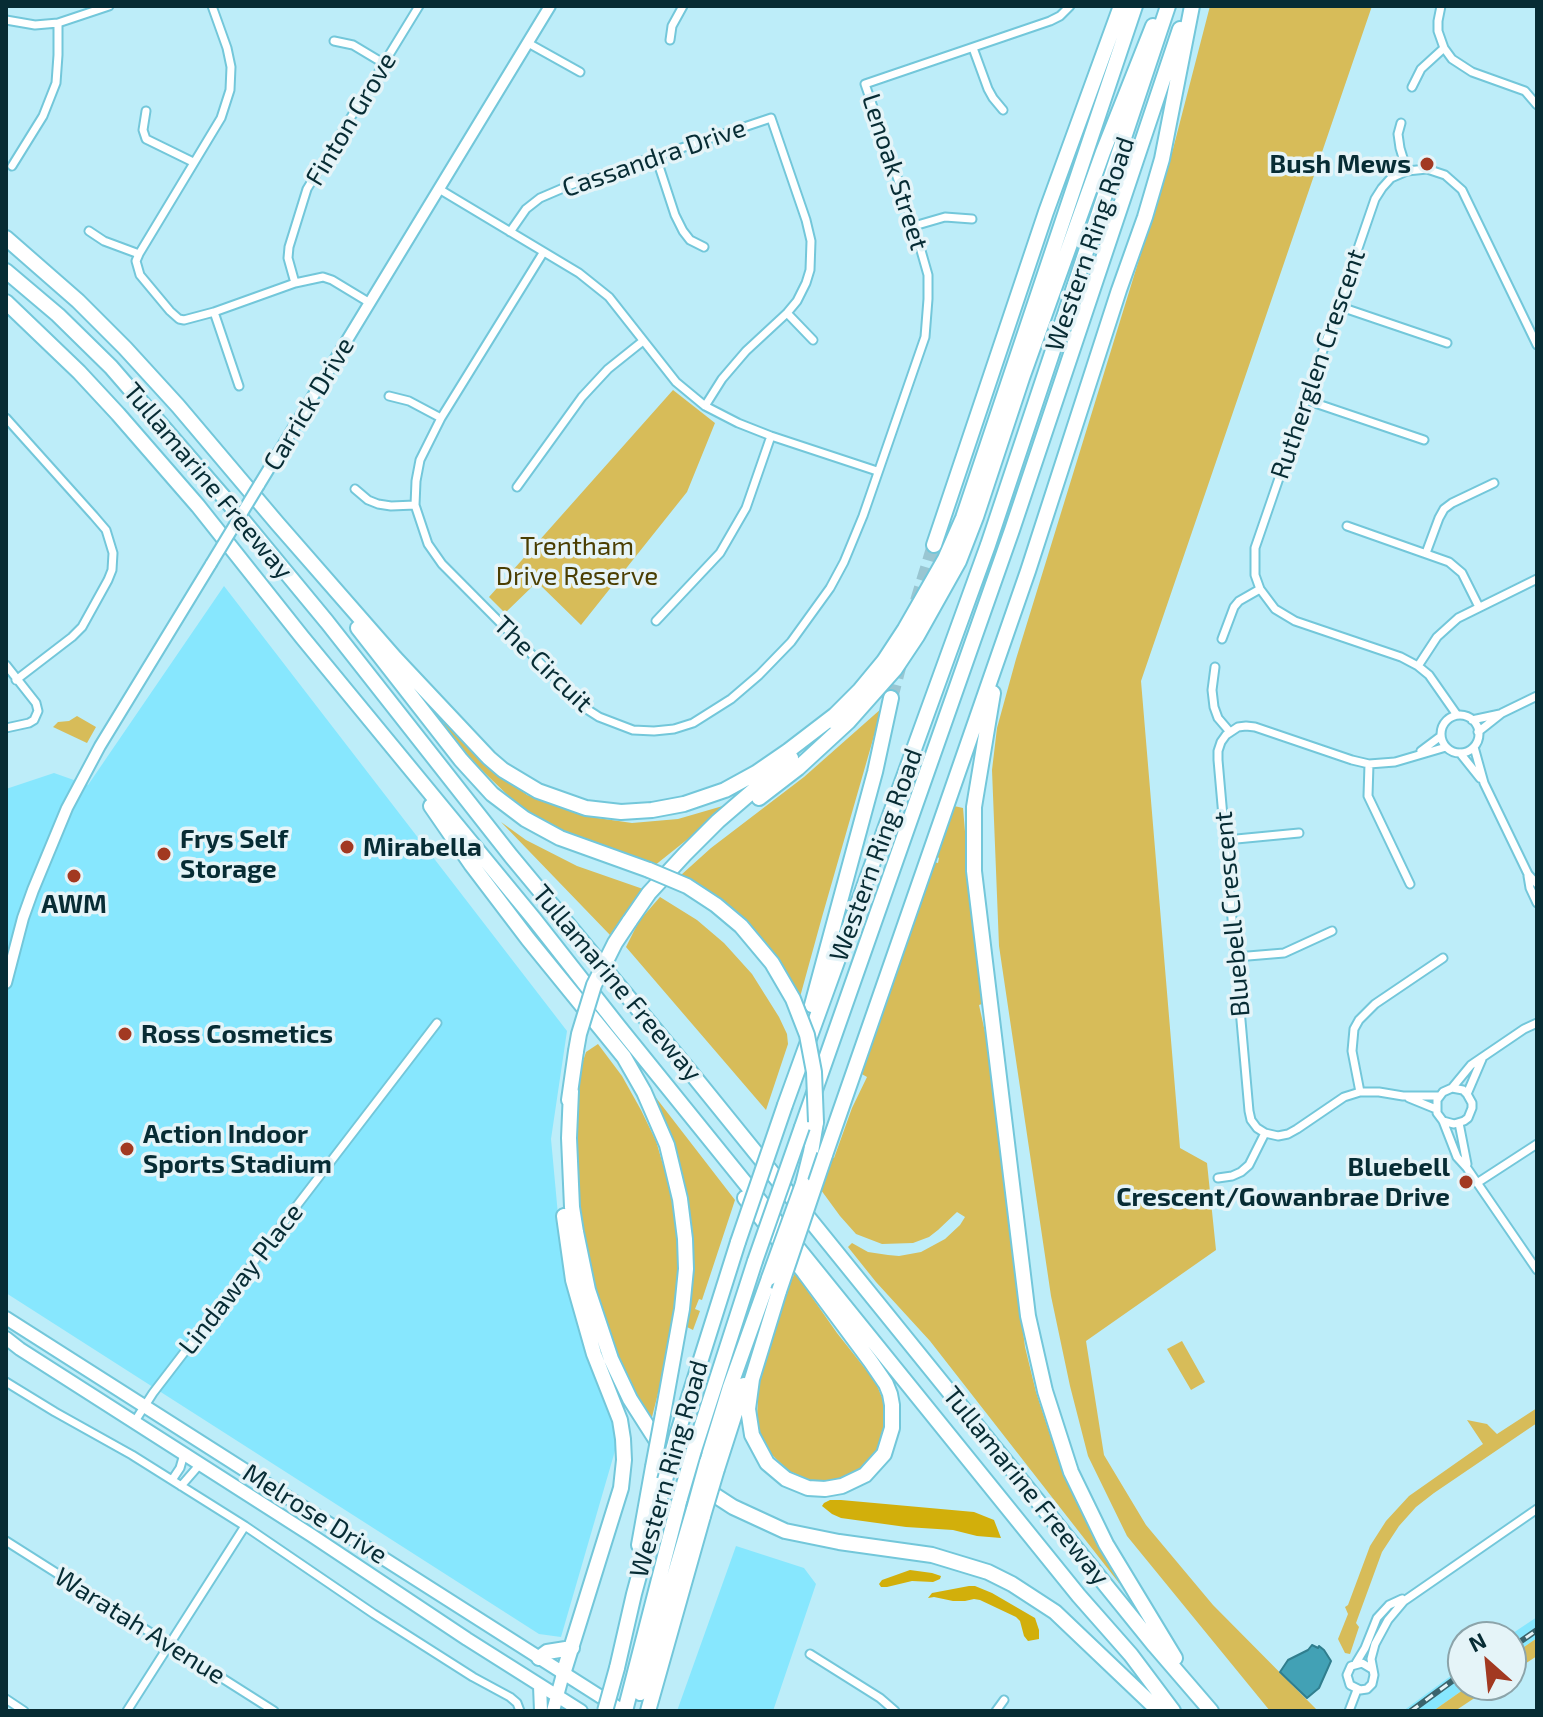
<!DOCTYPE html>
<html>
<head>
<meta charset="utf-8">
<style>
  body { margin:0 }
  #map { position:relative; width:1543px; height:1717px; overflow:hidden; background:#bdedf9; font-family:"Exo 2",sans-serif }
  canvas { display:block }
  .frame { position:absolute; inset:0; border:8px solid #072c34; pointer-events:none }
  .north { position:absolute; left:1447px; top:1621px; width:80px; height:80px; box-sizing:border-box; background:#e5f4f8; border:2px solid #8ca4aa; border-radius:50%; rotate:333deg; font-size:22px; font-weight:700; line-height:32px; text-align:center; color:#072c34 }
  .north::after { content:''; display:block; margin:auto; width:28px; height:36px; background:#a23921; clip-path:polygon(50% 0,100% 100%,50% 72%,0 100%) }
</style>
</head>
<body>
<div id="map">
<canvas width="1543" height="1717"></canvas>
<div class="frame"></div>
<div class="north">N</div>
</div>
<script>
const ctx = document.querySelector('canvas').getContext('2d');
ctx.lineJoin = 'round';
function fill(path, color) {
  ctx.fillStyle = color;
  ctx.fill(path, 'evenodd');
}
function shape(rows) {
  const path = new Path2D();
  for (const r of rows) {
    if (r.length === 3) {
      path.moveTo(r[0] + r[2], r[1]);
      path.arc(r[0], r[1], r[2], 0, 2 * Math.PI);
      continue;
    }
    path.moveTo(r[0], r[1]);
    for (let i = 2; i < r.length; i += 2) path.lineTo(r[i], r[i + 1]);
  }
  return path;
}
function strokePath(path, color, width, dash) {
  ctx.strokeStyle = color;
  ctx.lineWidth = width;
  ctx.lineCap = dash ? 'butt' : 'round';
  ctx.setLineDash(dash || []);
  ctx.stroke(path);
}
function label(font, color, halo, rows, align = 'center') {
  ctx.font = font + ' "Exo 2",sans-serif';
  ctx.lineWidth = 7;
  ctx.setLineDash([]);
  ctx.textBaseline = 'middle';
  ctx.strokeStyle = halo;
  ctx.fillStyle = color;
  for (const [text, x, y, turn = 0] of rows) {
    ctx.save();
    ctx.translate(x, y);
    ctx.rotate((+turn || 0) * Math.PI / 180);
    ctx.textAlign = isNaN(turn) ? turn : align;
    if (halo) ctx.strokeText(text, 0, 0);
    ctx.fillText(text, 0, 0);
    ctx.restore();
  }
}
fill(shape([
  [224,586,567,1031,551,1139,563,1269,590,1359,619,1437,561,1637,539,1634,6,1293,6,789,54,773,88,785],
  [736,1546,804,1568,816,1584,773,1711,677,1711],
  [1537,1617,1537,1638,1511,1656,1511,1637,1507,1637],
  [1463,1667,1463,1685,1470,1685,1433,1711,1403,1711]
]), '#87e7fe');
fill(shape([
  [1210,6,1372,6,1141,681,1180,1148,1207,1163,1216,1250,1086,1341,1104,1455,1146,1525,1213,1605,1318,1711,1270,1711,1127,1536,1088,1456,1070,1386,1051,1296,999,946,992,770,997,728,1016,659,1173,149],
  [673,390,715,423,687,492,581,625,537,582,505,613,489,597],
  [882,708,822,917,800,997,783,967,769,947,744,919,716,896,681,875,711,848,804,777],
  [77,716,96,727,87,743,53,727,58,722,69,721],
  [449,721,485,762,527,795,584,816,632,823,678,819,733,803,654,866,568,833,522,809,464,753,443,724],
  [954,806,963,808,973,925,985,1003,979,1005,989,1050,1025,1347,1036,1392,1058,1459,1086,1519,1121,1582,1119,1583,930,1341,876,1282,848,1247,852,1243,868,1252,888,1255,899,1256,921,1252,945,1239,960,1225,965,1217,957,1212,938,1230,929,1237,913,1243,882,1244,856,1234,840,1216,821,1190,832,1157,834,1158,852,1108,867,1077,860,1073,934,862,938,863,939,858,936,856],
  [501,822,526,840,577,866,643,889,610,935],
  [660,897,697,920,724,943,752,974,779,1017,787,1034,788,1044,766,1110,626,947,639,921],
  [598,1044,622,1076,641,1110,656,1141,667,1178,677,1226,680,1278,674,1330,651,1421,624,1370,613,1345,594,1283,584,1239,578,1197,575,1121,577,1090,583,1061,586,1052],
  [650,1090,735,1200,702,1300,699,1299,695,1309,700,1311,693,1330,687,1327,692,1285,693,1247,692,1225,687,1197,673,1143,665,1120],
  [795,1273,837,1333,875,1381,884,1402,886,1427,880,1451,869,1465,842,1480,810,1480,789,1471,769,1452,762,1439,759,1429,757,1418,759,1377,783,1297],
  [1182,1341,1205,1382,1191,1390,1167,1349],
  [1537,1408,1537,1423,1434,1493,1416,1507,1399,1526,1382,1552,1356,1623,1359,1627,1350,1654,1345,1653,1338,1639,1348,1614,1345,1607,1348,1605,1370,1546,1386,1521,1409,1496,1483,1444,1467,1420,1487,1424,1497,1434],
  [1537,1638,1537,1656,1511,1673,1511,1656],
  [1470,1685,1494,1685,1455,1711,1433,1711]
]), '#d7bc59');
fill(shape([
  [830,1500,841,1500,974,1512,994,1520,1001,1538,977,1536,953,1530,906,1527,841,1518,832,1514,822,1506,824,1503],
  [910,1570,932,1573,941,1576,940,1579,933,1582,912,1581,887,1587,881,1587,879,1584,882,1580],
  [969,1586,975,1586,992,1593,1035,1618,1039,1630,1039,1639,1028,1641,1024,1636,1020,1621,1016,1617,980,1600,974,1599,965,1601,953,1601,934,1597,928,1598,932,1593]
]), '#d2af0b');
const water = shape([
  [1312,1645,1318,1648,1319,1646,1324,1650,1331,1661,1319,1688,1307,1698,1280,1672,1288,1660,1308,1650,1312,1645]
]);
fill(water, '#42a1b5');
strokePath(water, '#307e8e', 2);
strokePath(shape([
  [917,601,934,545],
  [891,698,901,660]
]), '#99c6d2', 14, [14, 7]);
const street = shape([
  [212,6,227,48,231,67,230,90,221,118,139,254,136,261,140,275,170,311,179,319,184,320,214,312,295,283,323,277,332,280,370,303],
  [1441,6,1438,21,1438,31,1444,48,1452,59,1472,72,1525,91,1537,105],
  [6,20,35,25,58,23,109,6],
  [670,40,672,26,683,6],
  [334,41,353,45,383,63],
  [528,43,580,72],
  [973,48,988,89,993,98,1003,110],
  [1412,87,1421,69,1444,48],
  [146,111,143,130,146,139,193,162],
  [1401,123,1398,134,1400,148,1407,171],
  [656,157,675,215,683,231,690,240,704,247],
  [12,166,43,116,56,83,58,55,58,23],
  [439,189,579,273,609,297,676,382,705,406,738,423,771,436,877,471],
  [914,226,945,217,972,219],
  [89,231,104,241,139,254],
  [510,232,526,209,540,198,568,186,771,118,806,220,811,241,810,270,806,283,797,301,787,313,746,351,722,379,705,406],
  [543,253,441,418,420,460,416,481,415,505,428,544,442,564,585,708,599,717,633,730,654,731,674,729,693,723,731,699,759,675,791,642,830,588,844,562,863,516,925,337,928,299,928,275,914,226,865,84,1050,21,1060,16,1070,6],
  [295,283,288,258,289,247,307,189,419,6],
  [1338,306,1447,343],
  [214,312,239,386],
  [787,313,813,340],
  [389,396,409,401,441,418],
  [1306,400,1424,440],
  [6,418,94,516,106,530,113,553,112,570,108,580,82,627,72,637,16,680],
  [517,487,582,397,608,369,643,341],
  [355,489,368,500,378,504,391,506,415,505],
  [1347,526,1449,562,1462,573,1479,607],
  [1426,553,1439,518,1444,509,1452,503,1494,483],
  [656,621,720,553,746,508,771,436],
  [1222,639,1234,607,1239,601,1260,589],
  [6,665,36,703,38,711,34,720,29,723,6,728],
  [1418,666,1437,637,1458,618,1537,579],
  [1215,667,1212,690,1214,707,1218,718,1230,732],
  [1457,715,1429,675,1418,666,1401,657,1295,621,1275,609,1260,589,1255,575,1255,548,1375,199,1382,188,1391,178,1407,171,1427,169,1445,175,1462,190,1537,345],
  [1460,734,19],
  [1472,720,1500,714],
  [1478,732,1502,713,1537,696],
  [1474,747,1484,783,1528,874,1537,884],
  [1421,751,1441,736],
  [1460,753,1480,778],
  [1369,764,1368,796,1410,884],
  [1226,840,1299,833],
  [1528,876,1530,888,1537,903],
  [1236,957,1284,953,1332,931],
  [1452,1088,1471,1065,1524,1029,1537,1023],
  [1360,1092,1352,1051,1354,1029,1359,1020,1375,1004,1443,958],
  [1467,1094,1482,1059],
  [1439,1096,1403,1096,1379,1092,1360,1092,1344,1097,1297,1129,1288,1134,1278,1136,1265,1133,1257,1128,1251,1120,1249,1111,1218,760,1218,751,1221,742,1226,735,1238,727,1246,726,1255,727,1352,760,1369,764,1395,762,1446,747],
  [1409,1098,1436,1109],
  [1443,1121,1454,1124,1464,1121,1468,1118,1472,1108,1472,1103,1467,1094,1463,1090,1452,1088,1443,1092,1437,1100,1437,1113,1443,1121,1457,1157,1467,1168,1537,1270],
  [1459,1123,1467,1164],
  [1218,1178,1232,1176,1241,1172,1249,1165,1265,1133],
  [1477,1183,1537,1144],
  [6,1382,55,1412,132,1455,245,1526,374,1614,473,1677,510,1697,517,1703,520,1711],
  [135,1421,153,1393,437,1023],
  [172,1480,180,1468,184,1454],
  [181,1486,201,1463],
  [6,1541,274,1711],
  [810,1654,880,1698,895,1711],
  [1356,1663,1365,1648,1377,1618,1389,1605,1402,1599],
  [1372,1669,1362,1663,1351,1666,1347,1675,1350,1685,1360,1690,1367,1689,1372,1684,1374,1675,1371,1659,1375,1644,1388,1620,1404,1601,1537,1509],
  [6,1699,24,1711],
  [127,1711,245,1526],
  [996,1711,1004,1700],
  [1349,1711,1357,1690]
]);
const secondary = shape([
  [259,485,550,6],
  [6,983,23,918,33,890,67,808,100,746,211,564]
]);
const primary = shape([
  [6,1318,623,1711],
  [6,1338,20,1349,311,1535,467,1639,581,1711],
  [540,1686,541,1711],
  [553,1711,563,1674]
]);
const highway = shape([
  [6,238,78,301,125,348,178,406,277,523,395,658,489,758,503,770,538,791,586,808,621,812,652,810,684,804,725,790,756,773,788,751,835,715],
  [6,271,58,315,111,367,227,501,327,622,511,856,692,1074,1155,1646,1211,1711],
  [6,302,79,372,118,414,198,506,302,637,534,919,619,1027,1079,1596,1131,1655,1173,1711],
  [934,545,1046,212,1121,6],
  [358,628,461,760,492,794,525,819,560,838,649,870],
  [993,693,974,807,974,871,1028,1316,1045,1391,1071,1472,1106,1544,1175,1658],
  [829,721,860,690,884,661,905,629,945,559,963,518,1135,6],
  [759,798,798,768,848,722,895,669,917,636,959,561,976,517,1022,378,1103,152,1153,26],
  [431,806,471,864,528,939,624,1057,644,1092,667,1145,680,1199,685,1239,686,1269,682,1309,663,1414],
  [629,922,649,893,685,854,718,821,791,758],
  [812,1005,875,772,891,698],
  [571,1091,569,1138,572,1207,576,1232,588,1290,611,1359,630,1399,660,1446,676,1465,693,1481,733,1507,785,1531,839,1542,932,1555,988,1572,1012,1584,1055,1612,1159,1711],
  [569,1100,576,1051],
  [785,1105,988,545,1168,6],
  [802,1127,1012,530,1180,29],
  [825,1155,1028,571,1119,290,1145,217,1162,159,1192,6],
  [803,1184,811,1152,816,1122],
  [745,1198,804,1272,871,1362,886,1384,890,1394,892,1405,892,1428,884,1454,865,1475,842,1486,825,1489,808,1488,786,1479,767,1463,752,1435,748,1409,752,1379,779,1291],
  [678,1432,738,1242],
  [694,1450,755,1261],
  [707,1462,730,1387,769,1278],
  [717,1469,744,1385],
  [639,1545,653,1467],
  [539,1658,547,1652,572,1648],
  [617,1668,634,1594,665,1480],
  [563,1674,621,1488,624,1460,623,1439,620,1420,594,1354,573,1280,564,1216],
  [640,1693,694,1509],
  [625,1711,680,1498],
  [648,1711,703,1516]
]);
strokePath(street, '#73c7da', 11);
strokePath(secondary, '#73c7da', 14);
strokePath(primary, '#73c7da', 16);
strokePath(highway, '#73c7da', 18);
strokePath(street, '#fff', 7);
strokePath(secondary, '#fff', 10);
strokePath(primary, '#fff', 12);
strokePath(highway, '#fff', 14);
const rail = shape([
  [1511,1648,1537,1630],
  [1411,1711,1463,1673]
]);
strokePath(rail, '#3b646d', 6);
strokePath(rail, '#e5f4f8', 3, [9]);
const secondaryBridge = shape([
  [211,564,259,485]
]);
const highwayBridge = shape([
  [649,870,687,886,716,905,741,926,772,963,793,999,807,1035,814,1072,816,1122],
  [576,1051,579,1034,594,985,615,943,629,922],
  [738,1242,785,1105],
  [755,1261,802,1127],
  [769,1278,803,1184],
  [779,1291,825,1155],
  [653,1467,663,1414],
  [665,1480,678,1432],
  [680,1498,694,1450],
  [694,1509,707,1462],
  [703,1516,717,1469],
  [605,1711,617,1668]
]);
strokePath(secondaryBridge, '#73c7da', 14, []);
strokePath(highwayBridge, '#73c7da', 18, []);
strokePath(secondaryBridge, '#fff', 10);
strokePath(highwayBridge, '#fff', 14);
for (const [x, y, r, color] of [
  [1427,164,8,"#a23921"],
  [347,847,8,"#a23921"],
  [164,854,8,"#a23921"],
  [74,876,8,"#a23921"],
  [125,1034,8,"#a23921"],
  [127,1149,8,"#a23921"],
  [1466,1182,8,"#a23921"]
]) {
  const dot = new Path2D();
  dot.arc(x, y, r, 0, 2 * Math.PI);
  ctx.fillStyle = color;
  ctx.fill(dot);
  strokePath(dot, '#e5f4f8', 3);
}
label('26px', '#072c34', '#e5f4f8', [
  ["Finton Grove",351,119,-59],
  ["Cassandra Drive",654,158,-19],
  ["Lenoak Street",895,172,72],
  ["Western Ring Road",1090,244,-71],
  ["Rutherglen Crescent",1318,364,-71],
  ["Carrick Drive",309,404,-59],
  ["Tullamarine Freeway",208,481,50],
  ["The Circuit",543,664,44],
  ["Western Ring Road",876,855,-70],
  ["Bluebell Crescent",1232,914,-95],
  ["Tullamarine Freeway",617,983,50],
  ["Lindaway Place",241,1279,-52],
  ["Western Ring Road",669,1469,-74],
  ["Tullamarine Freeway",1026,1486,51],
  ["Melrose Drive",315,1514,32],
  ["Waratah Avenue",140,1626,32]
]);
label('bold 26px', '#072c34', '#e5f4f8', [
  ["Bush Mews",1411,164,"right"],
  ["Frys Self",180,839],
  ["Storage",180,869],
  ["Mirabella",363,847],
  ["AWM",74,904,"center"],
  ["Ross Cosmetics",141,1034],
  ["Action Indoor",143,1134],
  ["Sports Stadium",143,1164],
  ["Bluebell",1450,1167,"right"],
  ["Crescent/Gowanbrae Drive",1450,1197,"right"]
], 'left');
label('26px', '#4b3e02', '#e5f4f8', [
  ["Trentham",577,546],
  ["Drive Reserve",577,576]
]);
</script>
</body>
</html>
